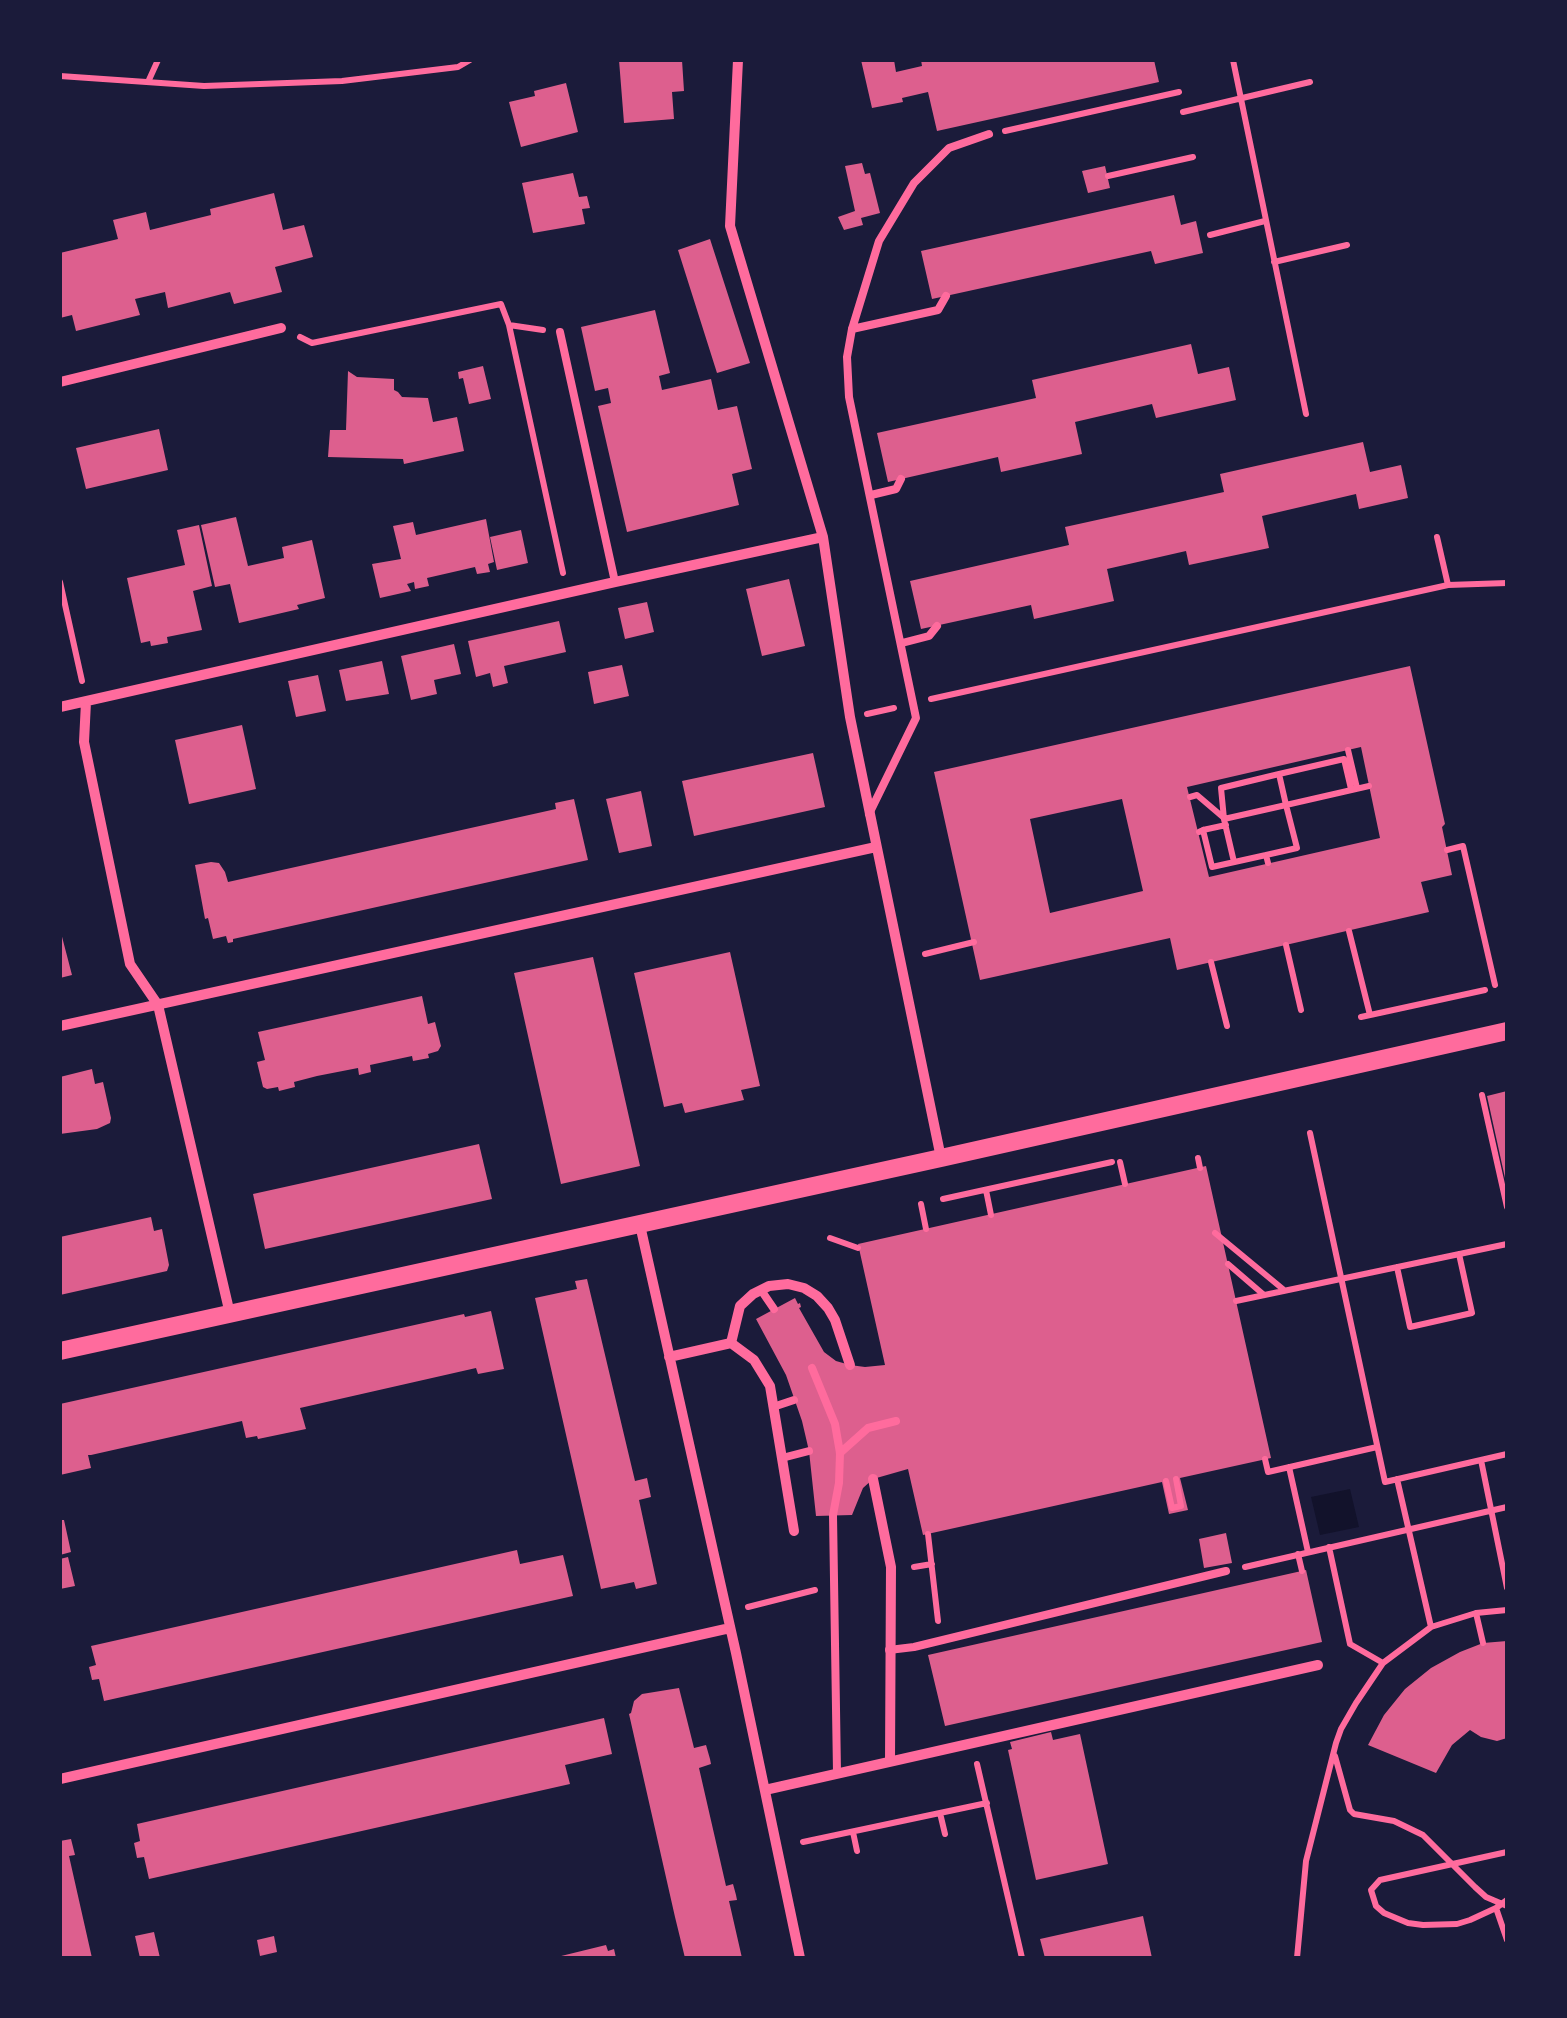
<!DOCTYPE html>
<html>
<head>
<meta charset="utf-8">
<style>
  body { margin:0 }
  #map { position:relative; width:1567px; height:2018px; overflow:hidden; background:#1b1b3a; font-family:Arial,sans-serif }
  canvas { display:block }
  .frame { position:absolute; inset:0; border:62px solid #1b1b3a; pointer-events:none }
</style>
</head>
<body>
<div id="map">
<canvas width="1567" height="2018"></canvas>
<div class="frame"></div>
</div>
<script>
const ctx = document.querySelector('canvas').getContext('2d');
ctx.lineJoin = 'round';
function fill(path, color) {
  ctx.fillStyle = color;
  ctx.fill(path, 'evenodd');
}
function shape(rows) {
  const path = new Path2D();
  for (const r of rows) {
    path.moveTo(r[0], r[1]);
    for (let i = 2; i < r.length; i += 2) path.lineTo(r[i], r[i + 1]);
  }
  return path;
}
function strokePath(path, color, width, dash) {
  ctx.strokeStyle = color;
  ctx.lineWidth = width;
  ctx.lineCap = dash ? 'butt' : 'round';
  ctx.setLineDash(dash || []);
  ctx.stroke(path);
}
fill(shape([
  [1350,1489,1359,1527,1320,1535,1311,1497]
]), '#12122b');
fill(shape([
  [619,60,682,60,684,91,672,92,674,119,624,123],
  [861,60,894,60,896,72,922,66,921,60,1154,60,1159,82,937,131,928,92,902,98,903,102,872,108],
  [566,83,578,132,521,147,509,102,535,96,534,91],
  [862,163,865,174,870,173,880,213,861,218,863,225,844,230,838,217,855,211,845,166],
  [1105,166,1110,188,1088,193,1082,171],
  [573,173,579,197,587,196,590,208,582,209,585,224,533,233,522,183],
  [274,193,283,230,304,225,313,257,275,267,282,292,234,304,230,292,168,308,165,292,135,299,140,315,76,331,72,315,60,318,60,253,118,239,113,220,146,212,150,230,211,215,210,209],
  [1174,195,1181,225,1196,221,1203,253,1155,264,1151,251,932,299,921,251],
  [710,239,750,363,717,373,678,250],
  [655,310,670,373,659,376,662,390,711,379,718,410,737,406,752,469,732,474,739,505,627,532,598,406,611,403,608,388,595,391,581,327],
  [1191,344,1198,374,1229,367,1236,400,1156,418,1152,404,1075,422,1082,454,1001,472,998,457,888,482,877,433,1036,398,1032,380],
  [483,366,491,399,469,404,463,378,459,379,458,372],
  [348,371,357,377,394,379,394,390,398,392,402,397,428,398,433,422,457,417,464,451,404,464,403,459,328,457,330,430,346,430],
  [159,429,168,470,86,489,76,448],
  [1363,442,1370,472,1401,465,1408,498,1359,509,1356,494,1262,516,1269,548,1189,565,1186,551,1107,569,1114,601,1034,619,1031,605,921,629,910,581,1069,545,1065,527,1224,492,1220,474],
  [236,517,248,566,284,558,282,547,312,540,325,598,297,605,299,609,239,623,230,584,215,587,201,525],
  [486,519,494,562,488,564,490,572,477,574,475,567,427,578,429,586,415,589,414,582,407,584,411,591,380,598,372,564,401,559,393,526,413,522,416,535],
  [199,525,212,586,193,591,202,630,167,637,168,643,151,646,150,641,141,643,127,578,185,565,177,530],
  [521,530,528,563,497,570,490,537],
  [789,579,805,646,762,656,746,589],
  [647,602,654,632,625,639,618,608],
  [559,621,566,652,504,666,508,683,493,687,490,673,476,677,468,641],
  [454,644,461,674,434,680,437,694,411,700,401,656],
  [382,661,389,694,346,701,339,670],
  [622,665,629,696,594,704,588,672],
  [1410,666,1445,824,1442,827,1452,875,1421,882,1429,912,1177,970,1170,938,980,980,934,772],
  [1361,747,1380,838,1209,877,1187,787],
  [1122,799,1143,891,1050,913,1030,819],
  [318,675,326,711,296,717,288,681],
  [242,725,256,789,189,804,175,740],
  [813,753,825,807,694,836,682,781],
  [641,791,652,846,619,853,606,799],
  [574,799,588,860,233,939,233,942,228,943,226,936,213,939,208,918,205,919,195,865,211,862,219,863,225,872,228,882,556,809,555,803],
  [60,929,72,975,60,978],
  [730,952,760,1086,741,1090,744,1100,685,1113,682,1103,664,1107,634,973],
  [593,957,640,1166,561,1184,514,973],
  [422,996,428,1024,435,1022,441,1046,438,1051,428,1054,429,1058,413,1061,412,1056,370,1065,371,1072,359,1075,358,1068,317,1076,294,1082,295,1087,279,1091,278,1087,267,1089,263,1087,257,1062,265,1060,258,1032],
  [92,1069,95,1084,103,1082,111,1118,110,1123,97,1129,60,1134,60,1077],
  [1507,1091,1507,1178,1505,1178,1487,1096],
  [479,1144,492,1199,265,1249,253,1194],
  [1206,1166,1271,1458,1180,1478,1188,1510,1169,1514,1162,1482,923,1535,908,1469,873,1479,863,1488,852,1515,816,1516,809,1451,802,1421,786,1375,756,1319,795,1298,798,1304,800,1303,801,1307,799,1308,824,1352,836,1361,850,1365,865,1367,885,1365,858,1244],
  [151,1217,154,1231,162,1229,169,1265,167,1271,60,1295,60,1237],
  [587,1279,635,1481,647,1478,651,1497,639,1500,657,1584,636,1589,634,1582,601,1589,535,1298,577,1289,575,1281],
  [491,1311,504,1369,478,1374,476,1368,300,1408,306,1429,258,1439,257,1436,246,1438,242,1421,91,1455,88,1455,91,1468,60,1475,60,1404,464,1314,465,1317],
  [60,1520,64,1520,71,1552,60,1555],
  [1226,1533,1232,1563,1204,1568,1199,1539],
  [517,1550,520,1564,563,1555,573,1596,104,1701,99,1679,92,1680,89,1667,96,1665,91,1646],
  [68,1557,75,1586,60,1589,60,1559],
  [1306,1570,1322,1642,945,1726,928,1655],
  [1507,1641,1507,1738,1497,1741,1481,1737,1470,1730,1452,1745,1436,1773,1368,1745,1384,1715,1405,1689,1431,1668,1460,1652,1483,1643],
  [679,1688,694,1748,706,1745,710,1759,711,1764,699,1768,726,1886,733,1884,736,1895,737,1900,729,1901,742,1958,685,1958,675,1917,629,1714,631,1713,634,1701,642,1694],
  [604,1718,612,1754,565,1765,570,1784,149,1879,144,1857,137,1858,134,1843,140,1841,137,1824],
  [1051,1732,1053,1740,1080,1734,1108,1864,1036,1880,1008,1750,1012,1749,1010,1742],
  [71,1839,75,1855,69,1856,92,1958,60,1958,60,1841],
  [1143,1916,1152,1958,1045,1958,1040,1939],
  [154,1932,160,1958,140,1958,135,1936],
  [274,1936,277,1952,260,1956,257,1940],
  [606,1945,608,1951,614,1949,616,1958,553,1958]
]), '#dd5f8e');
strokePath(shape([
  [1233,60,1306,414],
  [60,76,204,86,260,84,342,81,458,67,470,60],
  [148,82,158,60],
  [1183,112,1310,82],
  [1005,131,1179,92],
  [1108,176,1193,157],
  [1210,235,1265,221],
  [1274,262,1347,245],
  [509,325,563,573],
  [300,337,312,343,501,304,509,325,543,330],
  [1437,537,1448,585],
  [60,582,82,681],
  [931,699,1448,585,1507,583],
  [867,714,894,708],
  [1348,750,1357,788],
  [1279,774,1286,805,1224,819,1221,788,1279,774],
  [1279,774,1344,759,1351,789],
  [1190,797,1197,795,1224,818],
  [1223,815,1234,862],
  [1203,830,1226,825],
  [1199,832,1203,830,1212,867,1266,855,1268,863],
  [1447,850,1463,846,1495,985],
  [1266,855,1297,848,1286,805,1369,786],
  [1349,931,1370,1015],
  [1286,945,1301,1010],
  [925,954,974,942],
  [1211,962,1227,1026],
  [1361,1017,1485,990],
  [1482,1095,1507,1207],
  [1310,1133,1385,1482,1507,1454],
  [1198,1158,1200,1168],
  [1120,1162,1125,1184],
  [986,1190,991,1215],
  [943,1199,1112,1162],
  [921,1204,926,1229],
  [1215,1233,1284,1290],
  [830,1238,858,1248],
  [1228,1264,1264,1295],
  [1397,1267,1410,1327,1472,1313,1459,1254],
  [1236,1301,1507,1244],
  [1265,1459,1268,1472,1377,1447],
  [1481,1460,1507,1588],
  [1289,1467,1308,1552],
  [1397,1479,1431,1627],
  [1166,1481,1172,1508,1181,1506,1176,1479],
  [928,1534,938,1621],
  [1329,1547,1350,1644,1383,1663,1431,1627,1476,1613,1507,1610],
  [1298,1554,1302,1571],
  [914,1567,932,1564],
  [1245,1567,1507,1507],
  [748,1607,815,1590],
  [1476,1613,1483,1643],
  [1335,1756,1350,1810,1354,1814,1394,1821,1423,1835,1475,1887,1486,1897,1507,1906],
  [977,1764,1022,1958],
  [940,1813,945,1834],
  [853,1832,857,1851],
  [803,1842,987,1803],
  [1507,1852,1380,1880,1371,1890,1376,1906,1384,1913,1408,1923,1423,1925,1457,1924,1470,1920,1496,1908,1507,1900],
  [1496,1908,1507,1940],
  [1297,1958,1306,1861,1336,1743,1341,1729,1356,1703,1383,1663]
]), '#ff6b9d', 6);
strokePath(shape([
  [852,329,938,310,946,296],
  [560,332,615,582],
  [871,495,896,489,901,479],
  [902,643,929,636,937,626],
  [869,814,916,718,849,397,847,357,852,329,879,241,914,183,949,148,989,134],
  [761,1290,774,1309],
  [812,1368,835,1424,840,1453,839,1483,833,1515,837,1773],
  [773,1407,794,1400],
  [840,1453,868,1428,896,1421],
  [782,1458,809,1451],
  [889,1650,914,1647,1226,1571]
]), '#ff6b9d', 8);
strokePath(shape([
  [738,60,730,226,823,537,850,717,941,1158],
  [60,382,281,328],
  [86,702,84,742,130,964,158,1005,230,1314],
  [60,707,615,582,823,537],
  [60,1026,876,847],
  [640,1225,736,1653,800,1958],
  [731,1343,754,1360,770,1386,794,1531],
  [669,1357,731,1343,740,1306,753,1294,769,1286,788,1284,804,1288,817,1296,828,1308,835,1320,850,1365],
  [873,1479,891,1567,890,1761],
  [60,1779,730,1628],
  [765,1790,1318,1665]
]), '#ff6b9d', 10);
strokePath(shape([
  [60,1351,941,1158,1507,1031]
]), '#ff6b9d', 18);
</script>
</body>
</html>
